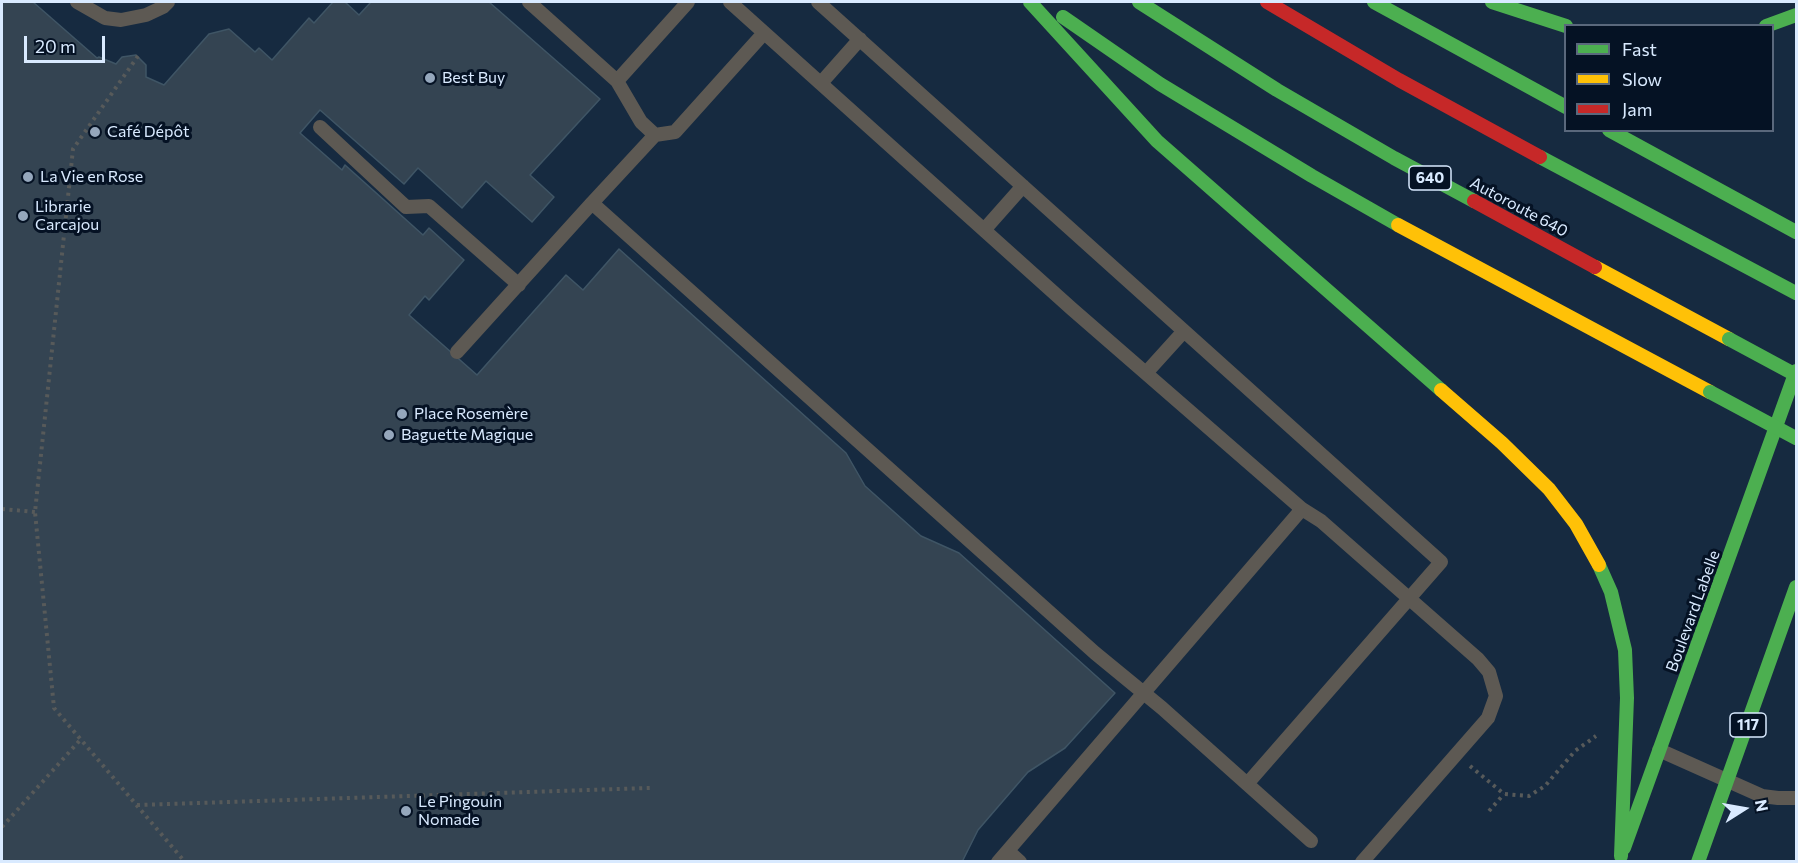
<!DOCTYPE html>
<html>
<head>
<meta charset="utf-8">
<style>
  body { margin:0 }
  #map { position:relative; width:1798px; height:863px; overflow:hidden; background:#162a40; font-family:Commissioner,sans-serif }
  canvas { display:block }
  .frame { position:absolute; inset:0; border:3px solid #d9eaff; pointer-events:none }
  .legend { position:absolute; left:1564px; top:24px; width:210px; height:108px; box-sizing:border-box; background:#051224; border:2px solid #5a687c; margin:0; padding:8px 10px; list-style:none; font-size:18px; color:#d9eaff }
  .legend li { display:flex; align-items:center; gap:12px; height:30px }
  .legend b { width:30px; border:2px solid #5a687c }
  .north { position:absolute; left:1714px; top:779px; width:60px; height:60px; -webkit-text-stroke:4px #051224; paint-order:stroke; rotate:79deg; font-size:16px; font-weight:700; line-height:24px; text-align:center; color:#d9eaff }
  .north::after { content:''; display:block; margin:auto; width:21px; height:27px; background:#d9eaff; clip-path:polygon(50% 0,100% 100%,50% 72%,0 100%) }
  .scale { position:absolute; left:24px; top:36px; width:81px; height:27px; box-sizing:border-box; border:3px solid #d9eaff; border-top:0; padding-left:8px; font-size:18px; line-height:21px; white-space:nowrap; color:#d9eaff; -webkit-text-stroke:4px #051224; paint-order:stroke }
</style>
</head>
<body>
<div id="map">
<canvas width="1798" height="863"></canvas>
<div class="frame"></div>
<ul class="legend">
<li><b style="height:8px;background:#4caf50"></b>Fast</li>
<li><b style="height:8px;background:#ffc107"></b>Slow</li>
<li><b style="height:8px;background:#c62828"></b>Jam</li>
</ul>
<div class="north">N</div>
<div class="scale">20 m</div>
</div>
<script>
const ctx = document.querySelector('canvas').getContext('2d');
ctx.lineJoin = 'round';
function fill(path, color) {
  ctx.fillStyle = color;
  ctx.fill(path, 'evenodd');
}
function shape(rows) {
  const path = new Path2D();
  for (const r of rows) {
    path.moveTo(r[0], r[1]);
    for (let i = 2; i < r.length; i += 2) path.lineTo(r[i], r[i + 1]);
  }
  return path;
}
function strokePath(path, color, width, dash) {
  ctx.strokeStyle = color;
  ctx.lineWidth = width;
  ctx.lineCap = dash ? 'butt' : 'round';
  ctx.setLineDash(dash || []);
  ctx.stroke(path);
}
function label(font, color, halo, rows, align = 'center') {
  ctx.font = font + ' Commissioner,sans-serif';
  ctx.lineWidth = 6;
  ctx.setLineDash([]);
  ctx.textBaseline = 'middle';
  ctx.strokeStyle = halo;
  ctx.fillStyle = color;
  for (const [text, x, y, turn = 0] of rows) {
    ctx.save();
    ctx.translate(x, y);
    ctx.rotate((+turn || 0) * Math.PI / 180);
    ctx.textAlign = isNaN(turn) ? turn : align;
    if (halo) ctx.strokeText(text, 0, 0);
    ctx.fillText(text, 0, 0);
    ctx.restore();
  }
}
const building = shape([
  [2,2,33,2,97,58,99,57,116,64,122,57,136,55,146,65,146,77,164,85,209,34,229,29,255,52,259,48,272,60,309,18,314,23,333,2,345,2,359,15,371,2,489,2,600,99,530,175,554,197,532,222,486,181,462,208,418,168,404,184,320,110,300,133,342,170,345,165,423,235,429,228,464,260,429,300,425,296,409,315,477,375,566,275,583,290,619,249,846,453,865,486,921,536,959,553,1115,693,1065,748,1028,772,978,830,962,862,2,862,2,2]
]);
fill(building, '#344452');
strokePath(building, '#3f5565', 1.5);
strokePath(shape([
  [138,56,73,149,35,512,54,708,185,862],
  [2,509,35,512],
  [1470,766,1504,794,1529,796,1545,786,1575,751,1596,736],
  [137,805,650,788],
  [1489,811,1504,794],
  [2,827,81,739]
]), '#575a5a', 4, [3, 4.5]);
strokePath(shape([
  [77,2,105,18,121,20,146,15,163,7,168,2],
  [529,2,617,81,688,2],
  [730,2,1072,309,1302,509,998,862],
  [818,2,1441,562,1247,784],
  [764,33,675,132,655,135,592,203,1095,653,1162,708,1311,841],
  [617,81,641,122,655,135],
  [821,83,860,39],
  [320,127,406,207,429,206,519,285],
  [984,230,1023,186],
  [457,352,592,203],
  [1146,373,1184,331],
  [1302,509,1321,521,1478,659,1489,672,1496,696,1488,718,1362,862],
  [1659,750,1762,796,1778,798,1796,798],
  [1008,851,1020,862]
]), '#5d5953', 14);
strokePath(shape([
  [1030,2,1157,141,1441,390],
  [1139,2,1277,90,1394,158,1474,201],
  [1374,2,1566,107],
  [1492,2,1566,26],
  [1063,17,1160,84,1312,176,1398,225],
  [1766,26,1796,15],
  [1609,130,1796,232],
  [1540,157,1796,293],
  [1599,565,1611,592,1625,650,1627,698,1621,856],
  [1624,848,1796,371],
  [1698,862,1796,587]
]), '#4caf50', 14);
strokePath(shape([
  [1398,225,1710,392],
  [1595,267,1729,339],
  [1441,390,1502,443,1549,489,1576,524,1599,565]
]), '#ffc107', 14);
strokePath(shape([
  [1267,2,1399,80,1540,157],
  [1474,201,1595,267]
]), '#c62828', 14);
strokePath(shape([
  [1729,339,1796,375],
  [1710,392,1796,438]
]), '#4caf50', 14);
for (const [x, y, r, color] of [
  [430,78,6,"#95a7bc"],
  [95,132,6,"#95a7bc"],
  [28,177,6,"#95a7bc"],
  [23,216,6,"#95a7bc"],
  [402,414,6,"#95a7bc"],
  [389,435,6,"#95a7bc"],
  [406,811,6,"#95a7bc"]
]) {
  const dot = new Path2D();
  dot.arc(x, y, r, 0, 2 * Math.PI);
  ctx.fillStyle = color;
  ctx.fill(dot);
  strokePath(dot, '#051224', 2);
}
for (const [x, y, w] of [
  [1430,178,42],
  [1748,725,36]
]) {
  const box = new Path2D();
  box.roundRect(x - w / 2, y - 12, w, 24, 4.5);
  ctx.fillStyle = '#051224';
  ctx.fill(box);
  strokePath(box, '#d9eaff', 1.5);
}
label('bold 15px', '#d9eaff', null, [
  ["640",1430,178],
  ["117",1748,725]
]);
label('16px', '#d9eaff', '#051224', [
  ["Best Buy",442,78],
  ["Café Dépôt",107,132],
  ["La Vie en Rose",40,177],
  ["Librarie",35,207],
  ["Carcajou",35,225],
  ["Place Rosemère",414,414],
  ["Baguette Magique",401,435],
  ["Le Pingouin",418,802],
  ["Nomade",418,820]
], 'left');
label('16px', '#d9eaff', '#051224', [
  ["Autoroute 640",1519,207,28],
  ["Boulevard Labelle",1693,611,-70]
]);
</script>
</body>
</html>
